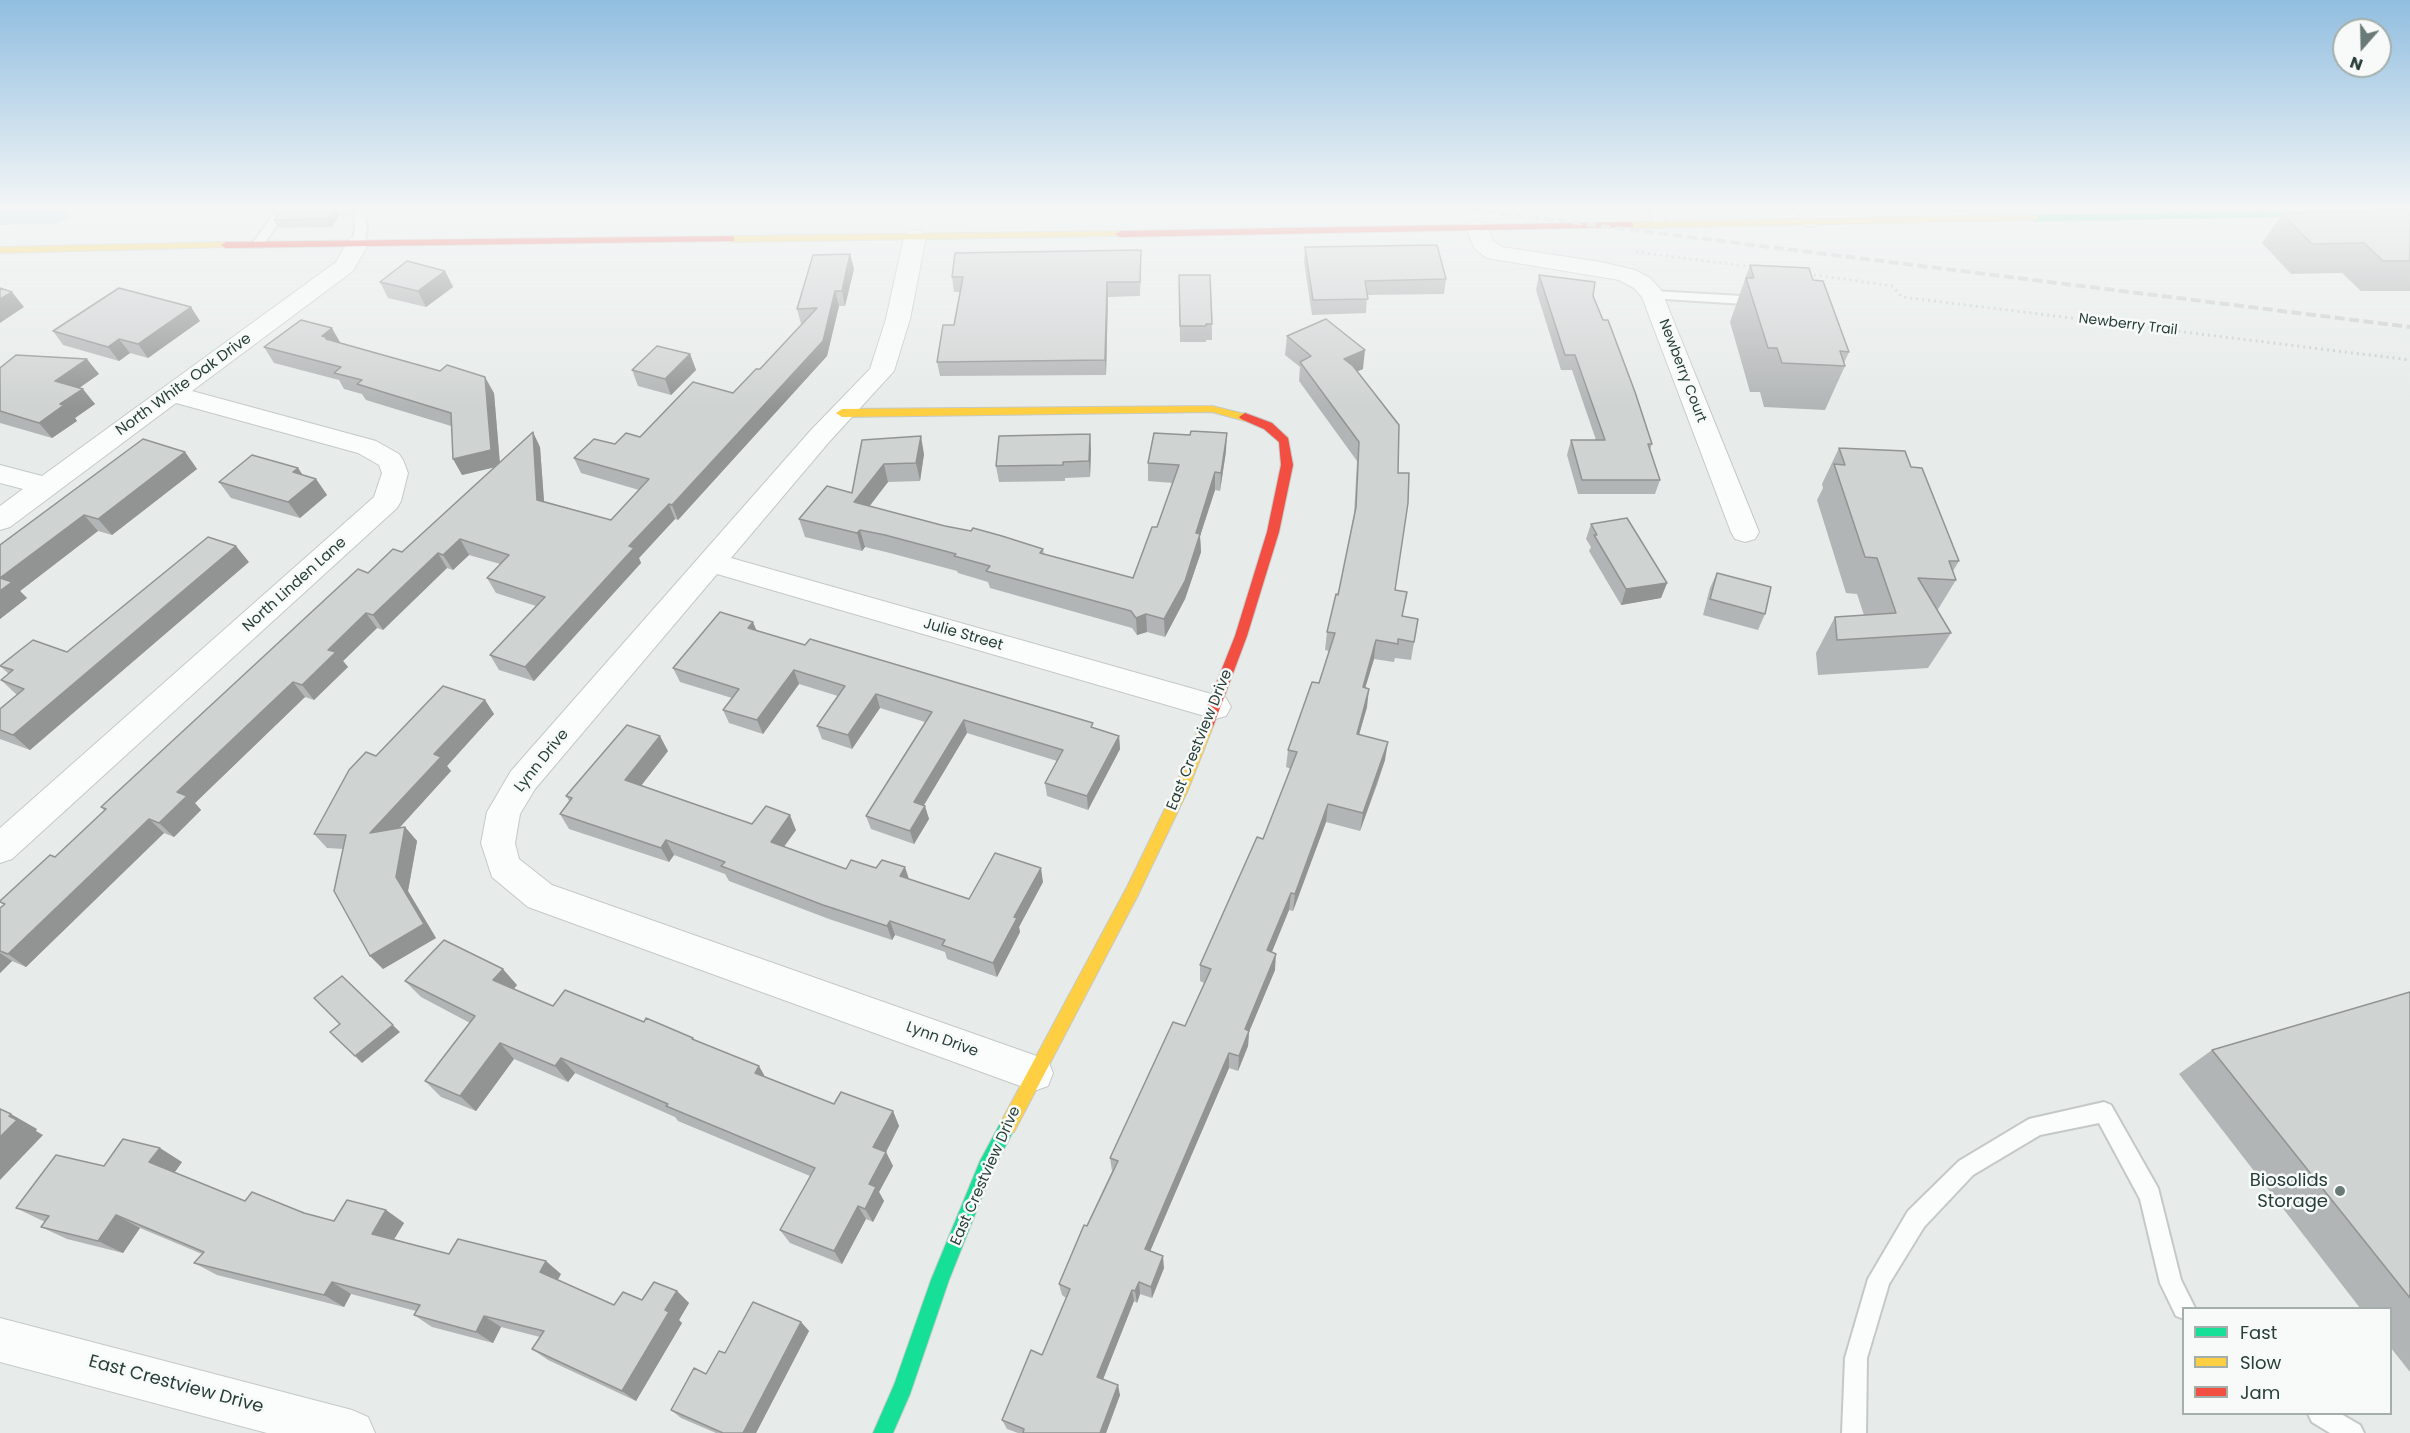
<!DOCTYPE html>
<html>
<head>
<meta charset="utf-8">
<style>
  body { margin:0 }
  #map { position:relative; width:2410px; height:1433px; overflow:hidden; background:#e7ecea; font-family:Poppins,sans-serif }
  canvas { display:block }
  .legend { position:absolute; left:2182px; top:1307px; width:210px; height:108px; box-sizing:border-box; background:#f7faf9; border:2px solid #a4afac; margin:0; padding:8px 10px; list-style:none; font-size:18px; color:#273e39 }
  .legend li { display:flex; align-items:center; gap:12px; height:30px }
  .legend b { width:30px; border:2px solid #a4afac }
  .north { position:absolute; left:2332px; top:18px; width:60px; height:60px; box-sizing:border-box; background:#f7faf9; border:2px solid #a4afac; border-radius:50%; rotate:200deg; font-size:16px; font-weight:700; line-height:24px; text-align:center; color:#273e39 }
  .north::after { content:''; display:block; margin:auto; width:21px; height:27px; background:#6a7b77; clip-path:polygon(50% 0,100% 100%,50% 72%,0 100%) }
</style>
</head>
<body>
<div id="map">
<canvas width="2410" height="1433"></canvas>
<ul class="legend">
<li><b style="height:8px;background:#16e098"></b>Fast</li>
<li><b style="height:8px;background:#ffcf43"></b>Slow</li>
<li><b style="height:8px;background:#f24e42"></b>Jam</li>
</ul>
<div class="north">N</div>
</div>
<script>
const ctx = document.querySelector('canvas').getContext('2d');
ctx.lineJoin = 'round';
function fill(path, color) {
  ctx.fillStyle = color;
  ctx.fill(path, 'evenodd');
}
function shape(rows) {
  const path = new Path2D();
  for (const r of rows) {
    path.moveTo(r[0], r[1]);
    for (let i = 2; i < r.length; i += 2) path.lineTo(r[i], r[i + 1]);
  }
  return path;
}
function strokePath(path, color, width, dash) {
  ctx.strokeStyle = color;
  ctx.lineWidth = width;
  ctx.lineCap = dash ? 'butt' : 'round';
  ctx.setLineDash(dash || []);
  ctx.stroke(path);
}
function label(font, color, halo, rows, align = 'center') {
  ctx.font = font + ' Poppins,sans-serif';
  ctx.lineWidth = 5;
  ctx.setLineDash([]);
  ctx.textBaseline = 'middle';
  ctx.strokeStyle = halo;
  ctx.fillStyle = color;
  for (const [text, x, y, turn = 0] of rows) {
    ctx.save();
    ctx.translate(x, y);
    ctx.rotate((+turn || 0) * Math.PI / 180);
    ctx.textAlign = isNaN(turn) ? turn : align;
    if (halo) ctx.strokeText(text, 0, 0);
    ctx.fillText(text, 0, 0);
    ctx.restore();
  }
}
fill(shape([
  [0,208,48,208,64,211,70,213,70,216,56,224,0,225]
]), '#aecdd5');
const lane = shape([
  [278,208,364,208,367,228,364,243,358,247,352,243,355,228,354,213,285,213,262,247,254,247,252,244,278,208],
  [1647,208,1659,208,1666,225,1664,227,1656,227,1647,208],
  [1795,208,1807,208,1816,224,1814,226,1806,226,1795,208],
  [1653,291,1760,297,1766,301,1760,305,1649,298,1647,295,1649,292,1653,291],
  [2104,1102,2111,1105,2158,1188,2181,1280,2195,1308,2184,1308,2184,1319,2176,1316,2160,1283,2140,1199,2099,1123,2040,1135,1973,1175,1924,1227,1889,1284,1867,1358,1866,1433,1842,1433,1845,1358,1868,1279,1908,1211,1959,1161,2029,1119,2104,1102],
  [2308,1414,2341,1414,2360,1425,2364,1433,2330,1433,2312,1422,2308,1414]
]);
const street = shape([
  [1477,221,1485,223,1493,241,1502,247,1601,262,1635,270,1650,278,1661,290,1759,532,1755,539,1745,542,1735,539,1731,532,1642,297,1634,288,1619,280,1487,258,1475,249,1466,228,1469,223,1477,221],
  [915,230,923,232,926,237,910,319,894,371,829,442,731,558,1215,695,1226,698,1231,707,1226,716,1215,719,717,574,535,789,520,814,515,843,519,859,552,885,1048,1060,1053,1073,1048,1086,1034,1091,528,907,492,877,481,843,487,812,511,771,811,430,870,369,886,319,904,237,907,232,915,230],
  [358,236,366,238,369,243,353,271,192,391,376,441,399,454,403,460,408,473,401,501,397,508,12,859,0,863,0,828,374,497,382,473,379,465,358,453,176,403,10,527,0,530,0,506,23,489,0,483,0,465,42,476,336,262,350,238,358,236],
  [0,1318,352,1410,368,1417,375,1433,267,1433,0,1362,0,1318]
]);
const fast = shape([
  [2314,211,2319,214,2317,216,2035,221,2030,218,2035,215,2314,211],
  [1008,1118,1014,1120,1016,1126,992,1172,949,1280,910,1394,893,1433,873,1433,894,1385,931,1280,980,1161,1002,1120,1008,1118]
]);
const slow = shape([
  [2035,215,2038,216,2038,220,1630,228,1625,225,1630,222,2035,215],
  [1120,231,1123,232,1123,236,731,242,726,239,731,236,1120,231],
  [226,242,231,245,229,247,0,253,0,247,226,242],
  [1212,406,1249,415,1251,417,1245,421,1212,412,842,417,836,413,842,409,1212,406],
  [1207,719,1212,720,1214,724,1188,790,1137,897,1014,1132,1008,1134,1002,1132,1000,1126,1002,1120,1127,887,1174,790,1200,724,1202,720,1207,719]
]);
const jam = shape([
  [2410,209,2410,215,2314,217,2309,214,2314,211,2410,209],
  [1630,222,1633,223,1633,227,1120,237,1115,234,1120,231,1630,222],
  [731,236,734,237,734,241,226,248,221,245,226,242,731,236],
  [1245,413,1272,423,1288,438,1293,465,1279,532,1247,636,1214,724,1212,728,1207,729,1202,728,1200,724,1235,636,1267,532,1281,465,1279,442,1264,429,1241,419,1239,417,1245,413]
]);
strokePath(lane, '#c4c9c7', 4);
strokePath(street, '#c4c9c7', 2);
strokePath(fast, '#c5cac8', 2);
strokePath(slow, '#c5cac8', 2);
strokePath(jam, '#c5cac8', 2);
strokePath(shape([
  [1636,252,1753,267],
  [1808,274,1892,286,1902,297,2410,360]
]), '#c7cdcc', 3, [2, 4]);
fill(lane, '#fbfcfc');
fill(street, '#fbfcfc');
fill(fast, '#16e098');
fill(slow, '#ffcf43');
fill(jam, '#f24e42');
strokePath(shape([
  [1457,208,2410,327]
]), '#c8cccb', 4, [10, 4.5]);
fill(shape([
  [2410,213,2410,291,2361,291,2342,273,2291,274,2262,243,2282,214],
  [340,215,331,227,278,228,274,220],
  [1305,247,1446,279,1444,294,1367,295,1366,313,1312,315,1304,262],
  [850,254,854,269,845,306,839,306,827,356,678,520,675,519,639,558,641,563,534,681,499,670,490,655,536,606,496,593,487,578,500,564,469,555,453,570,447,568,383,630,377,628,343,661,348,667,314,700,305,697,195,803,201,810,174,837,164,833,26,967,12,961,0,973,0,908,4,905,0,902,55,857,105,811,101,807,368,573,402,552,494,467,462,475,451,426,366,400,362,394,344,389,339,380,274,363,264,347,341,344,494,393,500,462,540,447,544,501,611,520,639,490,581,473,574,458,640,437,733,393,760,369,803,324,801,324,797,309],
  [1141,264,1140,296,1108,297,1106,375,940,376,937,362,954,325,960,292,954,292,952,277],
  [1750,265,1813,280,1849,352,1844,363,1845,366,1825,410,1764,407,1760,392,1750,392,1730,322],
  [445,271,453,287,426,307,388,298,380,282],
  [1179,275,1212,324,1212,340,1206,340,1206,342,1180,342],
  [1539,275,1593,296,1652,444,1650,450,1660,480,1655,494,1578,494,1567,455,1571,440,1596,440,1572,370,1561,370,1536,290],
  [200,321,148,358,130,353,119,361,63,345,53,331],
  [1287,336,1363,369,1357,371,1395,590,1403,616,1418,619,1411,660,1395,658,1394,662,1374,659,1365,688,1367,707,1359,735,1385,760,1377,785,1360,831,1326,822,1293,911,1289,910,1272,952,1275,970,1249,1032,1248,1046,1238,1071,1229,1068,1150,1251,1164,1268,1152,1298,1140,1294,1137,1303,1134,1301,1103,1379,1120,1395,1106,1433,1018,1433,1007,1429,1002,1420,1042,1355,1066,1298,1062,1295,1059,1284,1112,1171,1110,1158,1185,1026,1204,983,1200,981,1200,965,1263,839,1291,769,1286,767,1288,750,1319,683,1329,651,1325,650,1327,632,1338,595,1354,515,1357,461,1299,381,1300,367,1285,355],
  [690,354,696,370,671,395,638,386,632,370],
  [0,368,99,374,79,388,95,404,75,418,77,421,52,438,0,423],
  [862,440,924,454,920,481,888,482,869,506,945,526,1043,549,1044,554,1133,578,1157,527,1173,483,1148,481,1148,463,1226,451,1220,491,1215,490,1200,536,1201,552,1185,599,1165,637,1147,632,1137,635,1132,628,990,588,988,582,958,573,957,571,890,553,865,547,862,551,805,537,799,519,852,493],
  [1839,448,1911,467,1959,561,1953,571,1956,580,1937,611,1951,633,1928,668,1818,675,1816,653,1835,617,1864,615,1857,594,1846,593,1817,500,1823,488,1822,484],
  [1091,450,1090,477,1065,478,1065,481,999,482,996,466],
  [185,452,197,469,112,535,98,531,20,591,27,598,0,619,0,545],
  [298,468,302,475,316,479,327,495,300,518,231,498,219,482],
  [1591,524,1667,583,1661,598,1621,605,1589,551,1591,547,1586,539],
  [249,562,30,750,0,739,0,709,17,695,1,680,9,674,0,666,67,652],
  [1717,573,1765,614,1758,630,1703,615,1710,588],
  [757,631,1119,736,1120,749,1088,810,1047,796,1045,783,1057,761,967,733,924,805,929,819,914,844,871,829,866,816,925,722,880,708,852,749,822,739,817,726,838,696,799,684,763,734,729,723,723,710,732,698,680,682,673,668],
  [485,700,494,714,447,766,451,771,399,828,405,827,417,841,408,891,436,938,383,969,343,849,327,848,314,834,376,756],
  [668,751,641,785,752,824,796,830,784,847,846,869,909,879,969,899,1043,882,1019,927,1020,932,997,977,947,959,945,952,895,935,892,940,829,919,729,881,725,874,674,855,669,862,569,829,560,814,570,802,566,796],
  [405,981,517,985,514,989,553,1006,644,1022,695,1041,766,1077,834,1104,893,1111,899,1126,886,1152,893,1166,879,1192,884,1201,873,1222,866,1219,842,1264,790,1243,780,1230,810,1176,678,1121,675,1117,575,1073,568,1082,514,1059,476,1111,441,1097,425,1081,470,1023,421,997],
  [2410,992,2410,1372,2391,1348,2391,1308,2360,1308,2179,1074,2212,1050],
  [182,1162,174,1173,245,1201,304,1213,334,1221,386,1210,404,1223,394,1239,449,1254,561,1274,558,1280,614,1305,642,1300,677,1291,689,1303,679,1320,682,1323,636,1401,548,1360,532,1349,540,1337,501,1327,493,1343,432,1327,414,1315,416,1311,351,1294,344,1307,217,1275,194,1263,202,1254,140,1228,123,1253,67,1239,41,1227,45,1222,16,1208,104,1166],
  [801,1322,809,1331,756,1433,716,1433,681,1418,671,1410,725,1353]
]), '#b2b5b5');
fill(shape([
  [336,208,340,215,331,227,327,219],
  [850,254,854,269,845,306,842,291],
  [445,271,453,287,426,307,418,291],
  [1107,282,1108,297,1106,375,1105,360],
  [835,291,839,306,827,356,678,520,672,505],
  [12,292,24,307,0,323,0,299],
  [191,307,200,321,148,358,138,344],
  [332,328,341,344,335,349,322,336],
  [119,339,130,353,119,361,108,347],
  [1365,350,1363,369,1342,378,1344,359],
  [690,354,696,370,671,395,665,379],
  [87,359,99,374,68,396,55,381],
  [485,377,494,393,500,466,462,475,453,459],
  [83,389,95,404,75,418,77,421,52,438,39,423,60,404],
  [533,432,540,447,545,515,537,500],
  [1227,433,1226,451,1220,491,1221,473],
  [1090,434,1091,450,1090,477,1089,461],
  [921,436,924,454,920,481,916,463],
  [185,452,197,469,112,535,98,519],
  [884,464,888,482,859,520,854,502],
  [298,468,309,484,293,472],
  [1215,472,1215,490,1200,536,1201,552,1185,599,1165,637,1164,619,1196,533],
  [316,479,327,495,300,518,288,502],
  [669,504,675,519,639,558,641,563,534,681,525,667,629,546],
  [84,515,98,531,20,591,27,598,0,619,0,578],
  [860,530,865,547,862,551,857,533],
  [460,539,469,555,453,570,443,555],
  [236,546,249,562,30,750,13,735],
  [438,553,447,568,383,630,373,615],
  [1667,583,1661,598,1621,605,1626,589],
  [366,613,377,628,343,661,348,667,314,700,302,685,328,650],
  [1146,614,1147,632,1137,635,1136,618],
  [753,622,759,636,748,628],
  [1376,640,1374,659,1360,705,1363,687],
  [794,670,799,684,763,734,757,720],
  [293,682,305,697,195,803,201,810,174,837,159,823,177,792],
  [1369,689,1367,707,1354,752,1357,734],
  [876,694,880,708,852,749,848,735],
  [485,700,494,714,447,766,451,771,382,847,370,833,434,754],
  [964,720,967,733,918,815,914,802],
  [660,736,668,751,634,795,625,780],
  [1119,736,1120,749,1088,810,1087,796],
  [1388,742,1385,760,1360,831,1363,813],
  [1328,804,1326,822,1293,911,1295,894],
  [925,806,929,819,914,844,910,831],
  [790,815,796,830,777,856,771,842],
  [149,819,164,833,26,967,8,954],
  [405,827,417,841,408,891,436,938,383,969,370,956,396,877],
  [666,840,674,855,669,862,661,848],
  [905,867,910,882,900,876],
  [1041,868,1043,882,1019,927,1020,932,997,977,993,963,1014,917],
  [1291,893,1289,910,1266,966,1267,950],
  [890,921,895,935,892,940,887,926],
  [0,953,12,961,0,973],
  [1276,954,1275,970,1249,1032,1248,1046,1238,1071,1239,1056,1245,1029],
  [503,969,517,985,507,997,493,980],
  [342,976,400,1032,362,1063,355,1056],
  [500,1043,514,1059,476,1111,460,1096],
  [1229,1053,1229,1068,1146,1261,1145,1249],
  [561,1058,575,1073,568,1082,555,1066],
  [759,1066,768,1082,755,1073],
  [893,1111,899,1126,881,1162,873,1147],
  [11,1114,37,1129,36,1131,43,1135,0,1180,0,1137,9,1116],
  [160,1148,182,1162,172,1176,149,1162],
  [886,1152,893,1166,879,1192,884,1201,873,1222,865,1209,869,1184],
  [858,1206,866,1219,842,1264,834,1251],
  [386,1210,404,1223,390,1246,372,1234],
  [116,1215,140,1228,123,1253,98,1241],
  [1163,1256,1164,1268,1152,1298,1151,1287],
  [546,1261,561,1274,555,1284,540,1272],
  [332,1282,351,1294,344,1307,324,1295],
  [1139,1282,1140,1294,1137,1303,1135,1291],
  [1132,1290,1134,1301,1100,1387,1097,1377],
  [677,1291,689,1303,679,1320,682,1323,636,1401,622,1391,665,1310],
  [484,1316,501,1327,493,1343,476,1332],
  [801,1322,809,1331,756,1433,743,1433],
  [1118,1385,1120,1395,1106,1433,1100,1433]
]), '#919493');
const building = shape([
  [283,208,335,208,327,219,274,220,283,208],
  [2405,210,2408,213,2410,213,2410,261,2383,261,2364,243,2312,244,2282,214,2405,210],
  [1437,245,1446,279,1365,281,1368,299,1313,300,1305,247,1437,245],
  [1141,250,1140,282,1107,282,1105,360,937,362,943,325,954,325,963,277,952,277,955,253,1141,250],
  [850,254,842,291,835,291,823,341,672,505,669,504,629,546,634,548,525,667,490,655,545,597,487,578,509,555,460,539,443,555,438,553,373,615,366,613,328,650,336,652,302,685,293,682,177,792,187,796,159,823,149,819,8,954,0,951,0,908,5,904,0,902,0,901,50,855,55,857,106,809,101,807,358,569,368,573,393,549,402,552,533,432,537,500,611,520,649,479,574,458,594,439,615,444,626,433,640,437,693,382,733,393,756,369,760,369,817,308,797,309,813,255,850,254],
  [407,261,445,271,418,291,380,282,407,261],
  [1750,265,1809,268,1813,280,1823,281,1849,352,1840,351,1845,366,1782,363,1777,348,1768,348,1746,278,1754,278,1750,265],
  [1179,275,1210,275,1212,324,1206,324,1206,326,1180,326,1179,275],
  [1539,275,1595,282,1593,296,1603,320,1608,320,1635,392,1652,444,1648,444,1660,480,1582,480,1571,440,1605,440,1575,355,1565,355,1539,275],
  [0,288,12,292,0,299,0,288],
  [119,288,191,307,138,344,119,339,108,347,53,331,119,288],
  [1326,319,1365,350,1344,359,1353,366,1399,425,1398,473,1409,473,1408,503,1395,590,1407,592,1402,616,1418,619,1414,642,1398,639,1398,644,1376,640,1363,687,1369,689,1357,734,1388,742,1363,813,1328,804,1295,894,1291,893,1267,950,1276,954,1245,1029,1249,1031,1239,1056,1229,1053,1145,1249,1163,1256,1151,1287,1139,1282,1135,1291,1132,1290,1097,1377,1118,1385,1100,1433,1023,1433,1024,1429,1002,1420,1031,1350,1042,1355,1070,1289,1059,1284,1084,1225,1087,1226,1118,1161,1110,1158,1173,1022,1185,1026,1211,969,1200,965,1257,837,1263,839,1297,752,1288,750,1312,682,1319,683,1335,633,1327,632,1336,594,1338,595,1356,507,1359,442,1300,362,1311,356,1287,336,1326,319],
  [301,320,332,328,322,336,328,338,326,339,440,371,447,365,485,377,491,450,453,459,451,413,357,384,362,380,334,373,341,367,264,347,301,320],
  [657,346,690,354,665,379,632,370,657,346],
  [16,355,87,359,55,381,83,389,60,404,64,405,39,423,0,411,0,368,16,355],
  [1191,431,1227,433,1221,473,1215,472,1196,533,1200,534,1185,581,1164,619,1146,614,1136,618,1131,611,986,571,990,566,954,556,956,554,885,535,860,530,857,533,799,519,827,486,852,493,862,440,921,436,916,463,884,464,854,502,945,526,971,531,973,528,1002,536,1043,549,1040,553,1133,578,1152,527,1157,527,1179,465,1148,463,1154,433,1190,435,1191,431],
  [1090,434,1089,461,1063,462,1063,465,996,466,999,436,1090,434],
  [143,439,185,452,98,519,84,515,0,578,12,582,0,591,0,545,143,439],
  [1839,448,1905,451,1911,467,1922,468,1959,561,1949,561,1956,580,1918,578,1951,633,1837,640,1835,617,1896,613,1877,558,1865,557,1834,464,1845,465,1839,448],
  [252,455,298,468,293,472,316,479,288,502,219,482,252,455],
  [1627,518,1667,583,1626,589,1594,535,1597,535,1591,524,1627,518],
  [208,537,236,546,13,735,0,730,0,709,24,689,1,680,13,670,0,666,33,640,67,652,208,537],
  [1717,573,1771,587,1765,614,1710,599,1717,573],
  [720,612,753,622,748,628,805,645,810,639,1093,723,1091,727,1119,736,1087,796,1045,783,1063,750,964,720,914,802,925,806,910,831,866,816,932,712,876,694,848,735,817,726,845,686,794,670,757,720,723,710,739,689,673,668,720,612],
  [443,686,485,700,434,754,441,757,370,833,405,827,396,877,424,924,370,956,334,891,346,835,314,834,349,770,366,752,376,756,443,686],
  [627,725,660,736,625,780,752,824,766,806,790,815,771,842,846,869,851,860,876,868,882,860,905,867,900,876,969,899,995,853,1041,868,1014,917,1017,918,993,963,942,945,945,940,890,921,887,926,823,905,721,866,725,862,666,840,661,848,560,814,572,798,566,796,627,725],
  [444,940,503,969,493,980,553,1006,565,990,644,1022,646,1018,693,1038,692,1039,759,1066,755,1073,834,1104,841,1092,893,1111,873,1147,886,1152,869,1184,876,1187,865,1209,858,1206,834,1251,780,1230,815,1168,666,1106,668,1104,561,1058,555,1066,500,1043,460,1096,425,1081,475,1016,405,981,444,940],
  [342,976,393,1025,355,1056,330,1032,340,1024,314,998,342,976],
  [2410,992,2410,1298,2212,1050,2410,992],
  [0,1109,11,1114,9,1116,17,1120,0,1137,0,1109],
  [123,1139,160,1148,149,1162,245,1201,252,1192,304,1213,334,1221,347,1200,386,1210,372,1234,449,1254,458,1239,546,1261,540,1272,614,1305,623,1292,642,1300,654,1282,677,1291,665,1310,669,1312,622,1391,532,1349,544,1331,484,1316,476,1332,414,1315,420,1305,332,1282,324,1295,194,1263,204,1252,116,1215,98,1241,41,1227,49,1216,16,1208,56,1155,104,1166,123,1139],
  [753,1302,801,1322,743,1433,723,1433,671,1410,694,1368,706,1374,719,1351,725,1353,753,1302]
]);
fill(building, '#cfd3d2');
strokePath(building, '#919493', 1.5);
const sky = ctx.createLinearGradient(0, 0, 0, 408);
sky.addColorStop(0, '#91bee0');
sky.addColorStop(0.51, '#f4f6f6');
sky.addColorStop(1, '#f4f6f600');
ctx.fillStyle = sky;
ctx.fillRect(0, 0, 2410, 408);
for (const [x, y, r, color] of [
  [2340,1191,6,"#6a7b77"]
]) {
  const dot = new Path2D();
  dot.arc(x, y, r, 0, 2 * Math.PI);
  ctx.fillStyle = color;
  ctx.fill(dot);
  strokePath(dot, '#f7faf9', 2);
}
label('14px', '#273e39', '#f7faf9', [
  ["Newberry Trail",2128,325,7],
  ["Newberry Court",1682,371,69]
]);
label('15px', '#273e39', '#f7faf9', [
  ["North White Oak Drive",184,385,-36],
  ["North Linden Lane",295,585,-42],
  ["Julie Street",963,635,16],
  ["East Crestview Drive",1200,740,-68],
  ["Lynn Drive",542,761,-51],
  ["Lynn Drive",942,1040,20],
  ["East Crestview Drive",986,1176,-66]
]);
label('18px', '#273e39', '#f7faf9', [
  ["Biosolids",2328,1181],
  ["Storage",2328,1202]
], 'right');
label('18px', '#273e39', '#f7faf9', [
  ["East Crestview Drive",176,1385,15]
]);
</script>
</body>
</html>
